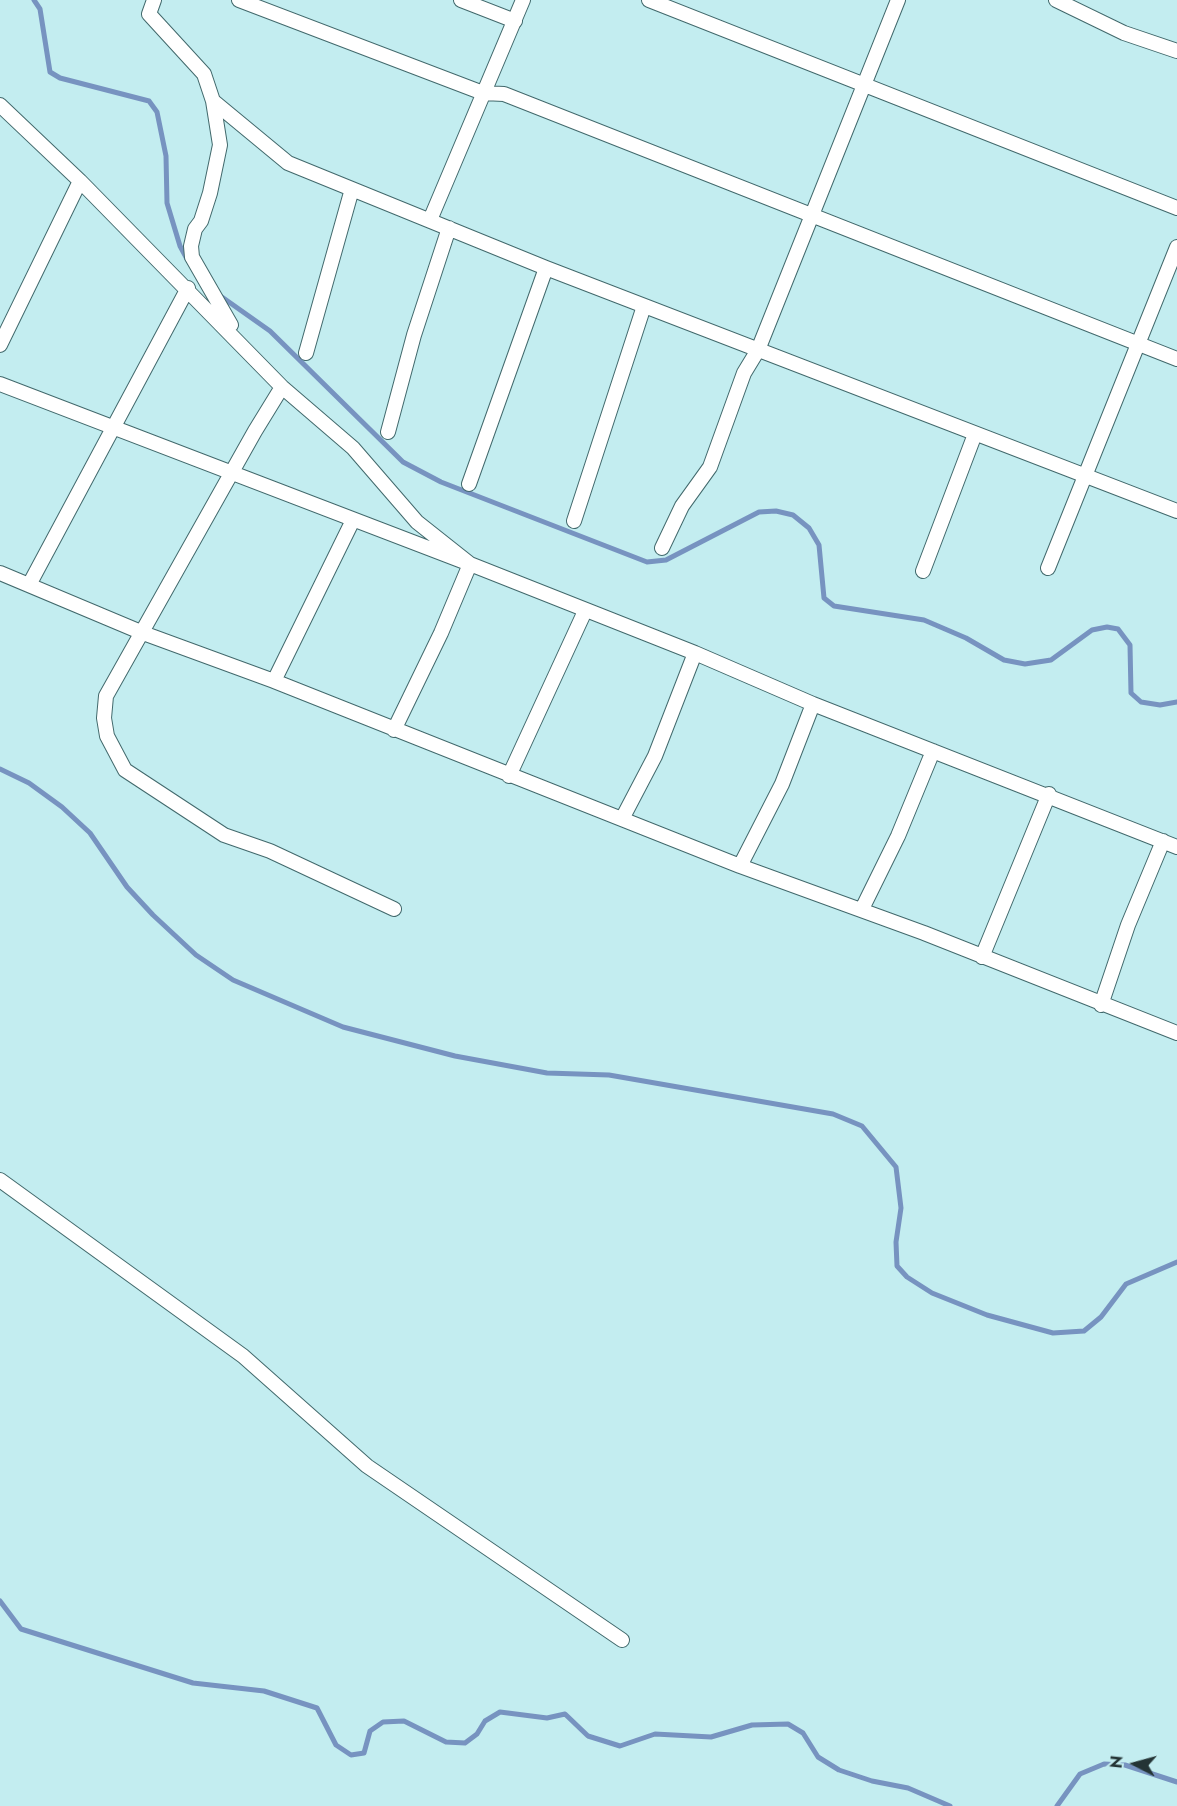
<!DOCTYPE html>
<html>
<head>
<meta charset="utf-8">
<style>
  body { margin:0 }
  #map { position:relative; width:1177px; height:1806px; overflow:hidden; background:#c3edf0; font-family:Jost,sans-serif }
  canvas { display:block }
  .north { position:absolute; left:1105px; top:1734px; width:60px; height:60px; -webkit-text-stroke:4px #c3edf0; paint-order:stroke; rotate:276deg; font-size:16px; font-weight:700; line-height:24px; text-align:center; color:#243435 }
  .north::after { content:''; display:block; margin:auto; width:21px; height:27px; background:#243435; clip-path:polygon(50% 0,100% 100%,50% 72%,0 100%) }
</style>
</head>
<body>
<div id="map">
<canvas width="1177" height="1806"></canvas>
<div class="north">N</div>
</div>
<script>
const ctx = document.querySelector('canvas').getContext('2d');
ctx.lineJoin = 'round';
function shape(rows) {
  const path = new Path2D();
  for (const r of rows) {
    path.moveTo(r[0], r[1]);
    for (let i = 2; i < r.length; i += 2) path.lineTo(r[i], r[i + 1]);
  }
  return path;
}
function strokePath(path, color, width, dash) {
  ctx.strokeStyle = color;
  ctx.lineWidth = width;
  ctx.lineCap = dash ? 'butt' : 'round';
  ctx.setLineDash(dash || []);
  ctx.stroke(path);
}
strokePath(shape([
  [34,0,40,9,50,72,60,78,149,101,157,112,166,156,167,203,180,246,187,259],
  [219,295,270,331,403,462,441,482,647,562,666,560,759,512,776,511,793,515,809,528,819,545,824,598,834,606,924,620,966,638,1004,660,1025,664,1051,660,1092,630,1107,627,1118,629,1130,645,1131,693,1141,702,1160,705,1177,702],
  [0,769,29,783,62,807,90,833,127,887,153,915,196,955,233,980,343,1027,455,1056,547,1073,609,1075,833,1114,862,1126,896,1167,901,1208,896,1242,897,1266,907,1277,932,1293,987,1315,1053,1333,1084,1331,1101,1317,1126,1284,1177,1262],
  [0,1601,21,1629,193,1683,264,1691,317,1708,336,1745,351,1755,364,1753,370,1731,383,1722,404,1721,446,1742,465,1743,477,1734,485,1721,500,1712,547,1718,565,1714,588,1736,620,1746,655,1734,711,1737,752,1725,788,1724,803,1733,818,1757,839,1770,872,1781,908,1788,950,1806],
  [1057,1806,1080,1774,1104,1764,1125,1765,1177,1782]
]), '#7793c0', 5);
const street = shape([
  [154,0,149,14,204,74,213,101,288,163,546,268,1177,511],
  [239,0,483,93,504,94,1177,359],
  [461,0,515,21],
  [649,0,1177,208],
  [1056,0,1124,33,1177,51],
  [213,101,220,145,210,193,201,221,195,229,191,246,192,257,231,325],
  [0,105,80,181,0,345],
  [80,181,282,387,353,448,417,522,470,564,441,633,394,730],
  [430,220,523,0],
  [306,353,352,189],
  [0,384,470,564,695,653,813,704,1177,847],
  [282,387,255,431,106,696,104,718,107,736,125,770,224,835,270,851,394,909],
  [388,432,414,335,449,228],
  [469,484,546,268],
  [574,521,644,306],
  [662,548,682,506,710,467,744,373,758,350,898,0],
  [1048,568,1177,247],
  [923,571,975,434],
  [0,573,143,633,274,681,740,866,924,933,1177,1033],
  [29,585,188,288],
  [274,681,353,520],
  [509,776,585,611],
  [622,819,655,756,695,653],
  [740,866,782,784,813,704],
  [862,909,898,836,933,751],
  [982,957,1049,794],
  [1101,1005,1128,925,1163,841],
  [0,1180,243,1356,367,1466,622,1640]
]);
strokePath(street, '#42696c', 16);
strokePath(street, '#fff', 14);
</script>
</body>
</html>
